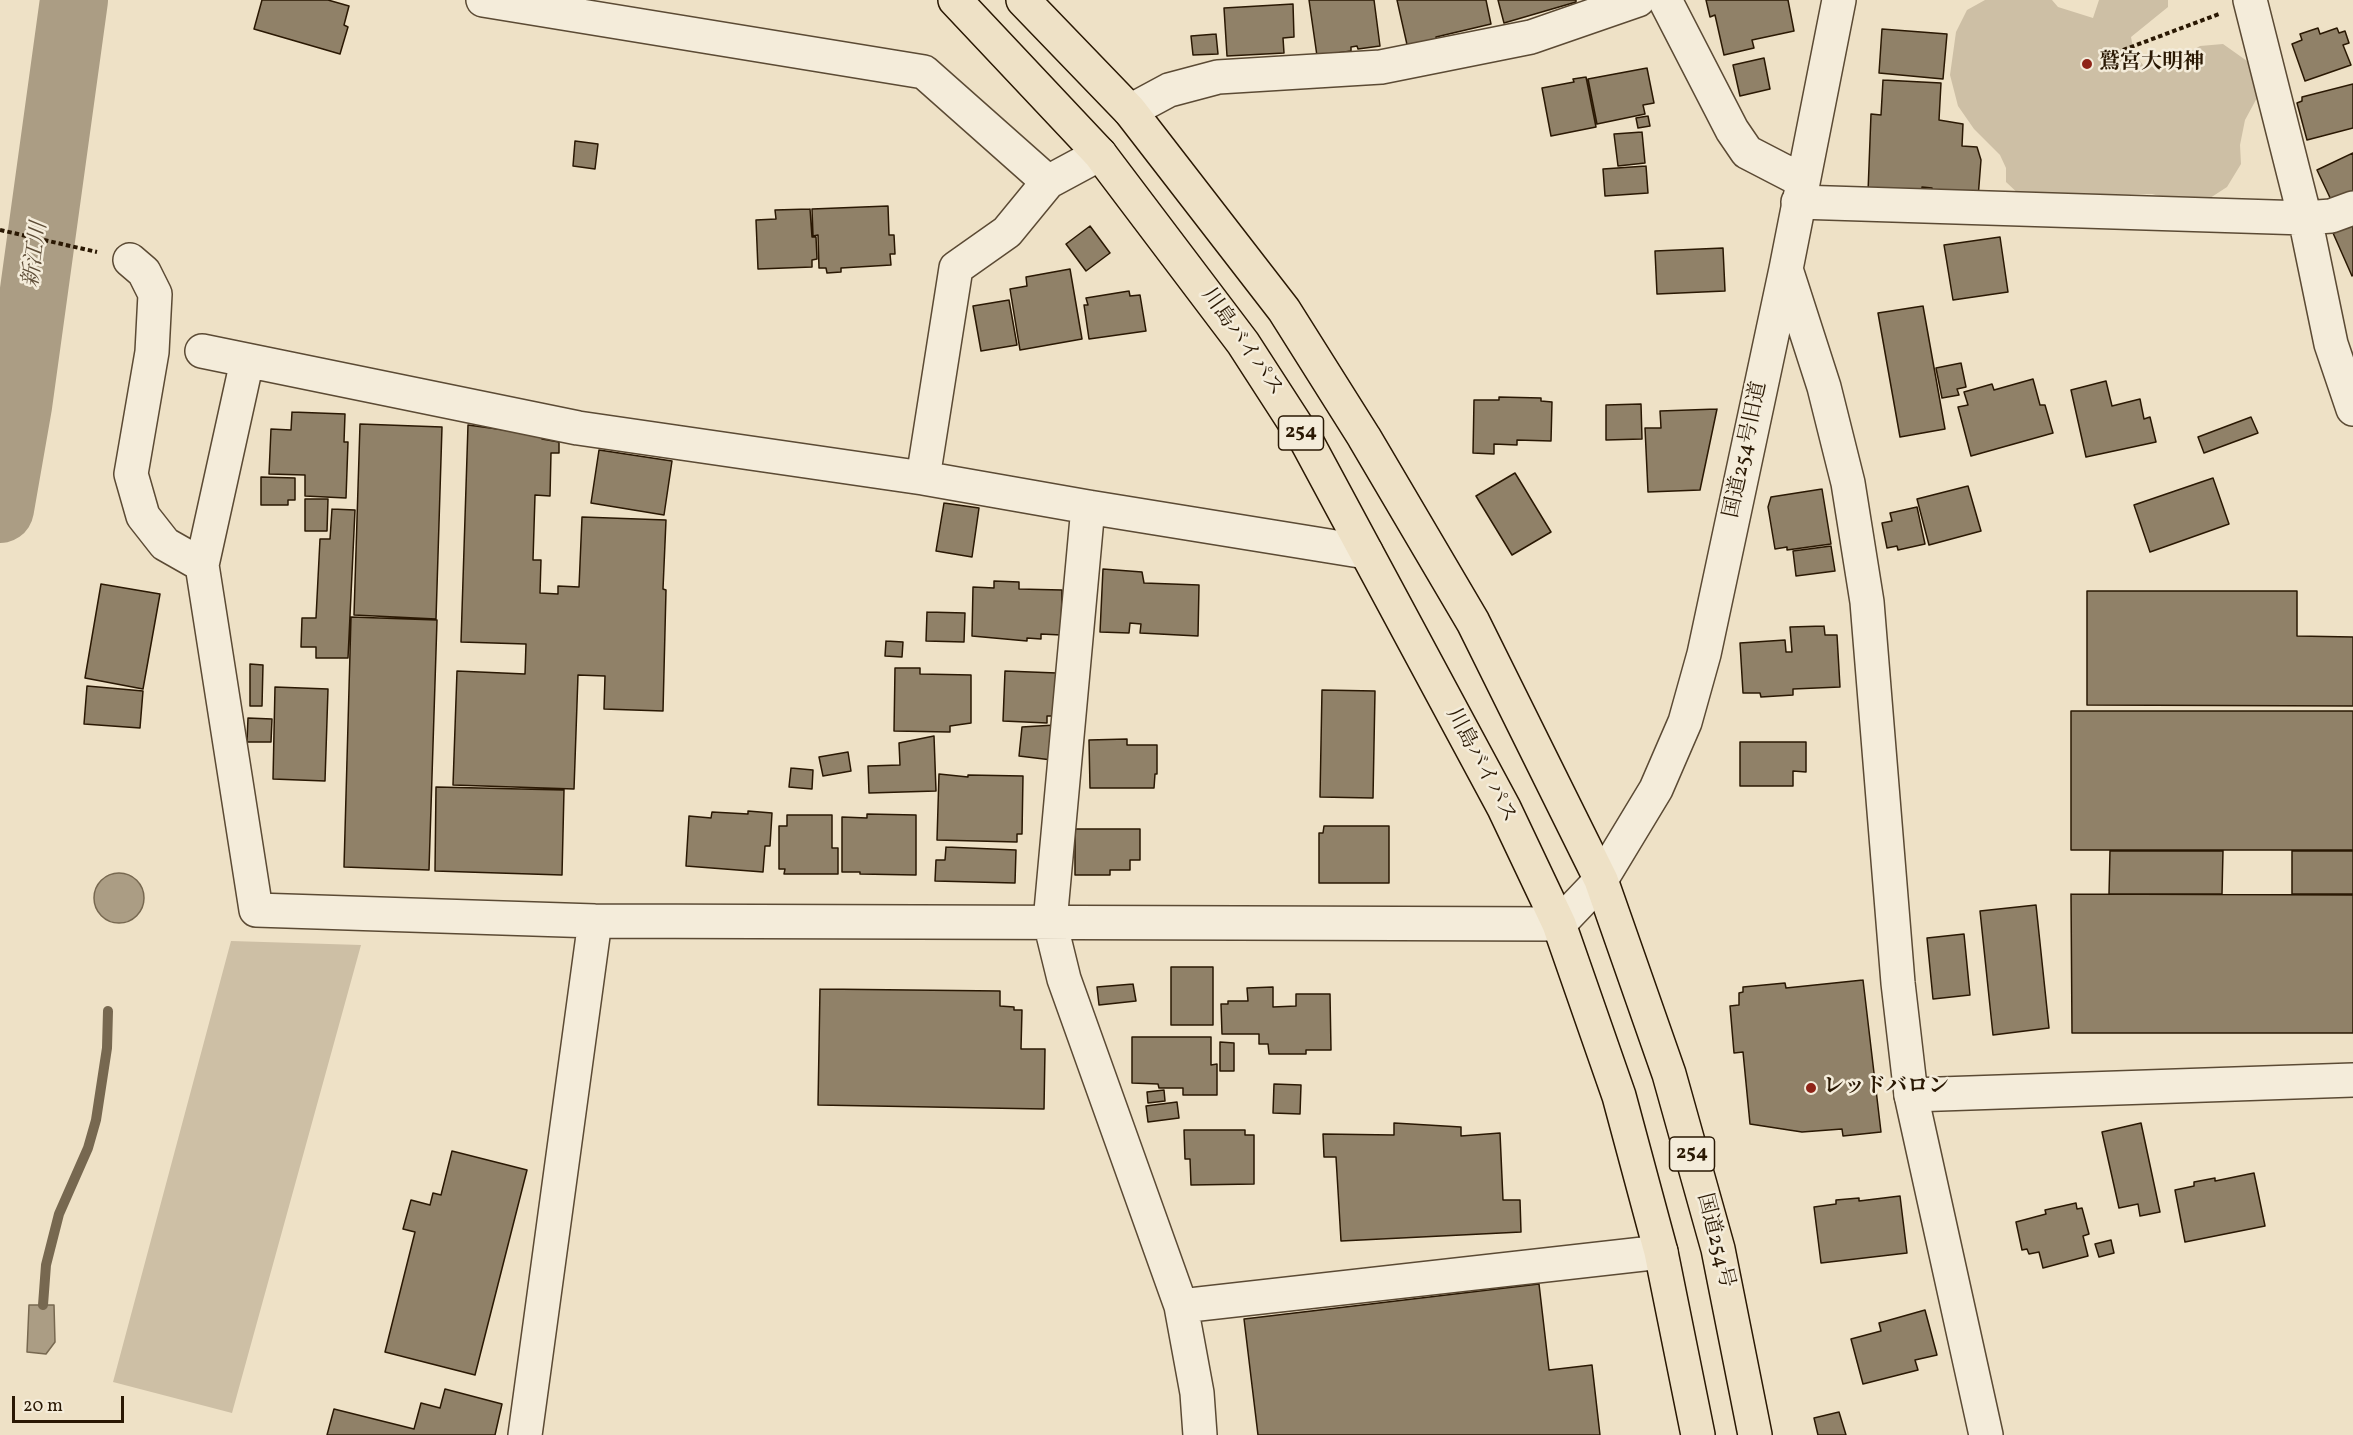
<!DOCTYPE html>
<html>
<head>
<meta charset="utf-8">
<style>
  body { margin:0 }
  #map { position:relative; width:2353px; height:1435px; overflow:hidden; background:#eee1c6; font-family:Vollkorn,serif }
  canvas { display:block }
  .scale { position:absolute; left:12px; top:1396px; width:112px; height:27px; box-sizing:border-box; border:3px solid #2a1803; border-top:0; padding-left:8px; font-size:18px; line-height:21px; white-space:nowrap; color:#2a1803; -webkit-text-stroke:4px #f4ecda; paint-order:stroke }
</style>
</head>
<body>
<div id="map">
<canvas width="2353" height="1435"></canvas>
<div class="scale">20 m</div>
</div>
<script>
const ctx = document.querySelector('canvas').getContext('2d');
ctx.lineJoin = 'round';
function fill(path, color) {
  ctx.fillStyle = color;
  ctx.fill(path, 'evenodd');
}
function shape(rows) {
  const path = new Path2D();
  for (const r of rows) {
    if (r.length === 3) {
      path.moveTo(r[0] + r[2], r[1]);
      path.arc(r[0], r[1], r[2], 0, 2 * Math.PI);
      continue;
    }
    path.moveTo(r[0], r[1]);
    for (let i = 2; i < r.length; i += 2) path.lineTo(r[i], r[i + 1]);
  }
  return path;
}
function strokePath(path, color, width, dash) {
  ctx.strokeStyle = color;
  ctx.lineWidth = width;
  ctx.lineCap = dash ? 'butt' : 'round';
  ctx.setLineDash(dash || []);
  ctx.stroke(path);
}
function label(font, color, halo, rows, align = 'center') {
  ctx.font = font + ' Vollkorn,"Noto Serif JP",serif';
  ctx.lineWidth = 5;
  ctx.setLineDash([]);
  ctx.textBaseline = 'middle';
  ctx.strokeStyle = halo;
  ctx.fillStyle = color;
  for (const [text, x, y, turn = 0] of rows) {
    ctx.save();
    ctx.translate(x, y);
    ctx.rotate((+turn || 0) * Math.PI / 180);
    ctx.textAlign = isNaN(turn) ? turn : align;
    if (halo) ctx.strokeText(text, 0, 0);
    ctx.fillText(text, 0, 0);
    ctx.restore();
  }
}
fill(shape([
  [1985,0,2052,0,2058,7,2093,18,2099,0,2168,0,2168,7,2131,37,2134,53,2143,65,2161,68,2200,46,2223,44,2247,61,2258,96,2245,120,2240,145,2241,164,2227,187,2207,200,2182,202,2152,194,2022,197,2006,182,2006,168,2000,155,1974,129,1958,106,1950,75,1956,32,1967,10],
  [231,941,361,945,232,1413,113,1382]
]), '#cdbfa5');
const water = shape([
  [119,898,25],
  [29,1305,54,1305,55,1342,46,1354,27,1352,29,1305]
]);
fill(water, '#ab9d84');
strokePath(water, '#776850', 1.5);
strokePath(shape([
  [43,1305,46,1265,59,1214,88,1148,96,1120,107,1048,108,1011]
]), '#776850', 10);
strokePath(shape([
  [0,509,18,406,74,0]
]), '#ab9d84', 68);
const building = shape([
  [262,0,328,0,349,6,344,25,348,27,340,54,254,29,262,0],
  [1309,0,1374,0,1380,46,1358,49,1357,46,1351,47,1351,51,1317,56,1309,0],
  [1397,0,1486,0,1491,24,1436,37,1437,42,1408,49,1397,0],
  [1498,0,1576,0,1576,2,1504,23,1498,0],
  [1706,0,1788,0,1794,31,1752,40,1754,48,1724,55,1715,15,1710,17,1706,0],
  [1293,4,1294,37,1283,38,1284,53,1227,56,1224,8,1293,4],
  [2318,28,2320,34,2337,28,2339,33,2345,31,2349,43,2343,45,2351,65,2305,81,2292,44,2302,40,2300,34,2318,28],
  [1882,29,1947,34,1943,79,1879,73,1882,29],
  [1216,34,1218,54,1193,55,1191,36,1216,34],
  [1764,58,1770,89,1740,96,1733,65,1764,58],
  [1647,68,1654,103,1643,105,1645,114,1597,124,1588,79,1647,68],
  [1586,77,1596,127,1551,136,1542,88,1574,82,1573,79,1586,77],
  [1883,80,1941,83,1939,120,1963,124,1962,146,1977,147,1981,160,1978,198,1932,195,1932,188,1922,187,1922,195,1868,192,1871,114,1881,115,1883,80],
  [2353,84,2353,128,2307,140,2297,103,2302,101,2302,97,2353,84],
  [1648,116,1650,126,1638,128,1636,118,1648,116],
  [1642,132,1645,163,1618,166,1614,134,1642,132],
  [575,141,598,144,595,169,573,166,575,141],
  [2353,153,2353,195,2333,204,2317,170,2353,153],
  [1646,166,1648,193,1605,196,1603,169,1646,166],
  [888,206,889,235,894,235,895,254,890,254,891,265,841,268,841,272,827,273,826,268,819,268,818,235,813,236,812,209,888,206],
  [810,209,812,237,816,237,817,259,812,260,812,267,758,269,756,220,776,219,775,210,810,209],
  [2353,224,2353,275,2352,276,2333,233,2353,224],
  [1090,226,1110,253,1086,271,1066,244,1090,226],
  [2000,237,2008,292,1953,300,1944,245,2000,237],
  [1723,248,1725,291,1657,294,1655,251,1723,248],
  [1070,269,1082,339,1020,350,1010,289,1027,286,1026,277,1070,269],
  [1129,291,1130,296,1140,295,1146,331,1089,339,1084,305,1088,305,1086,298,1129,291],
  [1009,300,1017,345,981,351,973,306,1009,300],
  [1923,306,1945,429,1900,437,1878,313,1923,306],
  [1961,363,1966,387,1957,389,1959,395,1942,398,1936,368,1961,363],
  [2033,379,2040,405,2045,405,2053,433,1971,456,1958,407,1968,405,1964,392,1992,384,1994,390,2033,379],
  [2106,381,2112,406,2140,399,2144,419,2150,417,2156,442,2086,457,2071,390,2106,381],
  [1499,397,1541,398,1541,401,1552,402,1551,441,1517,440,1517,445,1494,444,1494,454,1473,453,1474,400,1499,400,1499,397],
  [1641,404,1642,439,1606,440,1606,405,1641,404],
  [1717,409,1700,490,1648,492,1645,428,1661,428,1660,411,1717,409],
  [292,412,345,414,344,442,348,442,346,498,305,496,305,475,269,474,271,429,291,430,292,412],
  [2251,417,2258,433,2204,453,2198,437,2251,417],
  [360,424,442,427,436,619,354,615,360,424],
  [468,425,542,435,542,439,559,442,559,453,551,453,550,496,535,495,533,560,541,560,540,593,558,594,558,586,579,587,582,517,666,520,663,589,666,590,663,711,604,709,605,676,578,675,574,789,453,785,457,671,525,674,526,644,461,642,468,425],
  [599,450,672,461,664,515,591,503,599,450],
  [1515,473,1551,532,1512,555,1476,496,1515,473],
  [261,477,295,478,295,500,288,500,288,505,261,505,261,477],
  [2213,478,2229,524,2150,552,2134,505,2213,478],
  [1968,486,1981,531,1929,545,1917,499,1968,486],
  [1822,489,1831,544,1787,550,1787,547,1775,549,1768,507,1771,497,1822,489],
  [305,499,328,499,327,531,305,531,305,499],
  [944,503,979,508,972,557,936,551,944,503],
  [1917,507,1925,544,1898,550,1897,546,1887,548,1882,523,1892,521,1890,513,1917,507],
  [332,509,355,510,348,658,316,658,316,647,301,647,302,618,316,618,320,539,330,539,332,509],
  [1831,546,1835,571,1796,576,1793,551,1831,546],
  [1103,569,1142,572,1144,583,1199,585,1198,636,1140,633,1141,624,1130,623,1129,633,1100,632,1103,569],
  [994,581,1019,582,1019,589,1062,590,1061,635,1041,634,1041,639,1027,638,1027,641,972,636,973,587,994,588,994,581],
  [101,584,160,594,143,689,85,678,101,584],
  [2087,591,2297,591,2297,636,2353,637,2353,706,2087,705,2087,591],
  [927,612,965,613,964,642,926,641,927,612],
  [351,617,437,620,429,870,344,867,351,617],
  [1824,626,1825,635,1837,635,1840,687,1793,689,1793,695,1761,697,1760,693,1743,693,1740,643,1785,640,1786,652,1792,652,1790,627,1824,626],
  [886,641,903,642,902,657,885,656,886,641],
  [250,664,263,665,262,706,250,706,250,664],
  [895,668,920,668,920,674,971,675,971,723,950,726,950,732,894,731,895,668],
  [1005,671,1057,673,1056,716,1047,716,1047,723,1003,721,1005,671],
  [87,686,143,691,140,728,84,724,87,686],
  [275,687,328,689,325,781,273,779,275,687],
  [1322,690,1375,691,1373,798,1320,797,1322,690],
  [2071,711,2353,711,2353,850,2071,850,2071,711],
  [248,718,272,719,271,742,247,742,248,718],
  [1055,725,1052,760,1019,756,1022,727,1055,725],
  [934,736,936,791,869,793,868,766,900,765,899,743,934,736],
  [1127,739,1127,745,1157,745,1157,774,1155,774,1154,788,1090,788,1089,740,1127,739],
  [1740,742,1806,742,1806,772,1793,771,1793,786,1740,786,1740,742],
  [848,752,851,771,823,776,819,757,848,752],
  [791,768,813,770,812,789,789,787,791,768],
  [939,774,968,777,968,775,1023,776,1022,834,1017,834,1017,842,937,840,939,774],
  [436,787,564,790,562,875,435,871,436,787],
  [748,811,772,813,770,846,765,846,763,872,686,866,689,816,711,818,712,812,748,814,748,811],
  [867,814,916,815,916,875,860,874,860,872,842,872,842,817,867,818,867,814],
  [787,815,832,815,832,848,838,848,838,874,784,874,785,869,779,869,779,826,787,826,787,815],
  [1324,826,1389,826,1389,883,1319,883,1319,833,1323,833,1324,826],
  [1075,829,1140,829,1140,860,1130,860,1130,870,1110,870,1110,875,1075,875,1075,829],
  [946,847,1016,850,1015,883,935,881,936,860,945,860,946,847],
  [2110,851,2223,851,2222,894,2109,894,2110,851],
  [2292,851,2353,851,2353,894,2292,894,2292,851],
  [2071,894,2353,895,2353,1033,2072,1033,2071,894],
  [2036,905,2049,1028,1993,1035,1980,911,2036,905],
  [1964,934,1970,995,1933,999,1927,938,1964,934],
  [1171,967,1213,967,1213,1025,1171,1025,1171,967],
  [1863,980,1881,1132,1843,1136,1842,1129,1802,1132,1750,1124,1743,1052,1734,1053,1730,1006,1739,1005,1739,993,1743,992,1743,987,1785,983,1786,988,1863,980],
  [1133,984,1136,1001,1099,1005,1097,987,1133,984],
  [1273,987,1273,1007,1296,1006,1296,994,1330,994,1331,1050,1306,1050,1306,1054,1269,1054,1268,1044,1259,1044,1259,1034,1222,1034,1221,1004,1228,1004,1228,1001,1248,1001,1247,988,1273,987],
  [820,989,1000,991,1000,1006,1014,1007,1014,1010,1022,1010,1021,1049,1045,1049,1044,1109,818,1105,820,989],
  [1132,1037,1211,1037,1211,1065,1217,1064,1217,1095,1183,1095,1183,1088,1159,1088,1158,1084,1132,1083,1132,1037],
  [1220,1042,1234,1043,1234,1071,1220,1071,1220,1042],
  [1274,1084,1301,1085,1300,1114,1273,1113,1274,1084],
  [1164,1090,1165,1101,1148,1103,1147,1092,1164,1090],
  [1177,1102,1179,1118,1148,1122,1146,1106,1177,1102],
  [1394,1123,1461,1127,1461,1136,1500,1133,1503,1200,1520,1200,1521,1232,1341,1241,1336,1157,1324,1157,1323,1134,1394,1135,1394,1123],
  [2141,1123,2160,1212,2140,1216,2138,1204,2119,1208,2102,1132,2141,1123],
  [1184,1130,1245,1130,1245,1135,1254,1135,1254,1184,1191,1185,1190,1159,1185,1159,1184,1130],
  [452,1151,527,1170,475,1375,385,1352,415,1232,403,1229,411,1200,430,1205,433,1193,441,1195,452,1151],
  [2254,1173,2265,1226,2185,1242,2175,1190,2194,1186,2194,1182,2215,1178,2215,1181,2254,1173],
  [1900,1196,1907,1253,1821,1263,1814,1207,1836,1204,1836,1200,1859,1198,1859,1201,1900,1196],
  [2076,1203,2077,1209,2082,1208,2089,1234,2083,1236,2088,1256,2043,1268,2039,1252,2029,1254,2027,1249,2022,1250,2016,1222,2046,1214,2045,1210,2076,1203],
  [2111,1240,2114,1253,2099,1257,2095,1244,2111,1240],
  [1539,1284,1549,1370,1592,1365,1600,1435,1258,1435,1244,1319,1539,1284],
  [1925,1310,1937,1355,1915,1360,1918,1370,1863,1384,1851,1339,1881,1331,1879,1323,1925,1310],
  [445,1389,502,1404,495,1435,327,1435,334,1409,414,1429,421,1403,440,1408,445,1389],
  [1839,1412,1846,1435,1818,1435,1814,1418,1839,1412]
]);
fill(building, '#908168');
strokePath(building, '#2a1803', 1.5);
const minor = shape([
  [483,0,924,72,1048,182],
  [2250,0,2305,218,2331,344,2353,409],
  [1130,111,1169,90,1218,77,1381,67,1531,37,1638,0],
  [1798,202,2305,218,2331,216,2353,208],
  [130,260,144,272,155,294,152,352,131,474,143,516,165,544,202,565],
  [202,351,578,428,923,478,1088,507,1366,552],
  [247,361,202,565,256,910,595,921,1559,924],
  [923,478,956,268,1007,232,1048,182,1100,154],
  [1088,507,1050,922,1064,979,1181,1306,1197,1393,1200,1435],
  [1911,1095,2353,1080],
  [1181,1306,1661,1252],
  [525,1435,595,921]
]);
const tertiary = shape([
  [1665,0,1732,130,1747,152,1803,181],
  [1786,269,1824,387,1848,483,1867,602,1898,983,1911,1095,1986,1435],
  [1559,924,1601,880,1656,789,1685,722,1704,654,1786,269,1839,0]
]);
const trunk = shape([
  [955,0,1100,154,1243,343,1307,442,1504,808,1559,924,1619,1096,1661,1252,1698,1435],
  [1023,0,1130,111,1284,310,1364,437,1473,622,1601,880,1669,1074,1718,1249,1755,1435]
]);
strokePath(minor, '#5b4a34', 36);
strokePath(tertiary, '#5b4a34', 36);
strokePath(trunk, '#2a1803', 36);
strokePath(shape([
  [2123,50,2219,14],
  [0,230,97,252]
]), '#2a1803', 4, [4.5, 3]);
strokePath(minor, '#f4ecda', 33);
strokePath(tertiary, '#f4ecda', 33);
strokePath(trunk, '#eee1c6', 33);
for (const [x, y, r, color] of [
  [2087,64,6,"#8f2418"],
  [1811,1088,6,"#8f2418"]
]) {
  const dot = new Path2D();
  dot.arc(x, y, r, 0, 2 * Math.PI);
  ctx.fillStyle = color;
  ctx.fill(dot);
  strokePath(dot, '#f4ecda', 2);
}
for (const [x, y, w] of [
  [1301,433,45],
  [1692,1154,45]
]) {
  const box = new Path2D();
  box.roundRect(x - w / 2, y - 17, w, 34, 4.5);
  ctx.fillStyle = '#f4ecda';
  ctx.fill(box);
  strokePath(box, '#2a1803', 1.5);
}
label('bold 20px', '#2a1803', null, [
  ["254",1301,433],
  ["254",1692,1154]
]);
label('bold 21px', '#2a1803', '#f4ecda', [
  ["鷲宮大明神",2099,64],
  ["レッドバロン",1823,1088]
], 'left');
label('21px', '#2a1803', '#f4ecda', [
  ["川島バイパス",1241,343,55],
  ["国道254号旧道",1747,450,-78],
  ["川島バイパス",1480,766,62],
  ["国道254号",1714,1241,76]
]);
label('italic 22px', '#5e4d37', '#f4ecda', [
  ["新江川",37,255,-82]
]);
</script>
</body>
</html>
